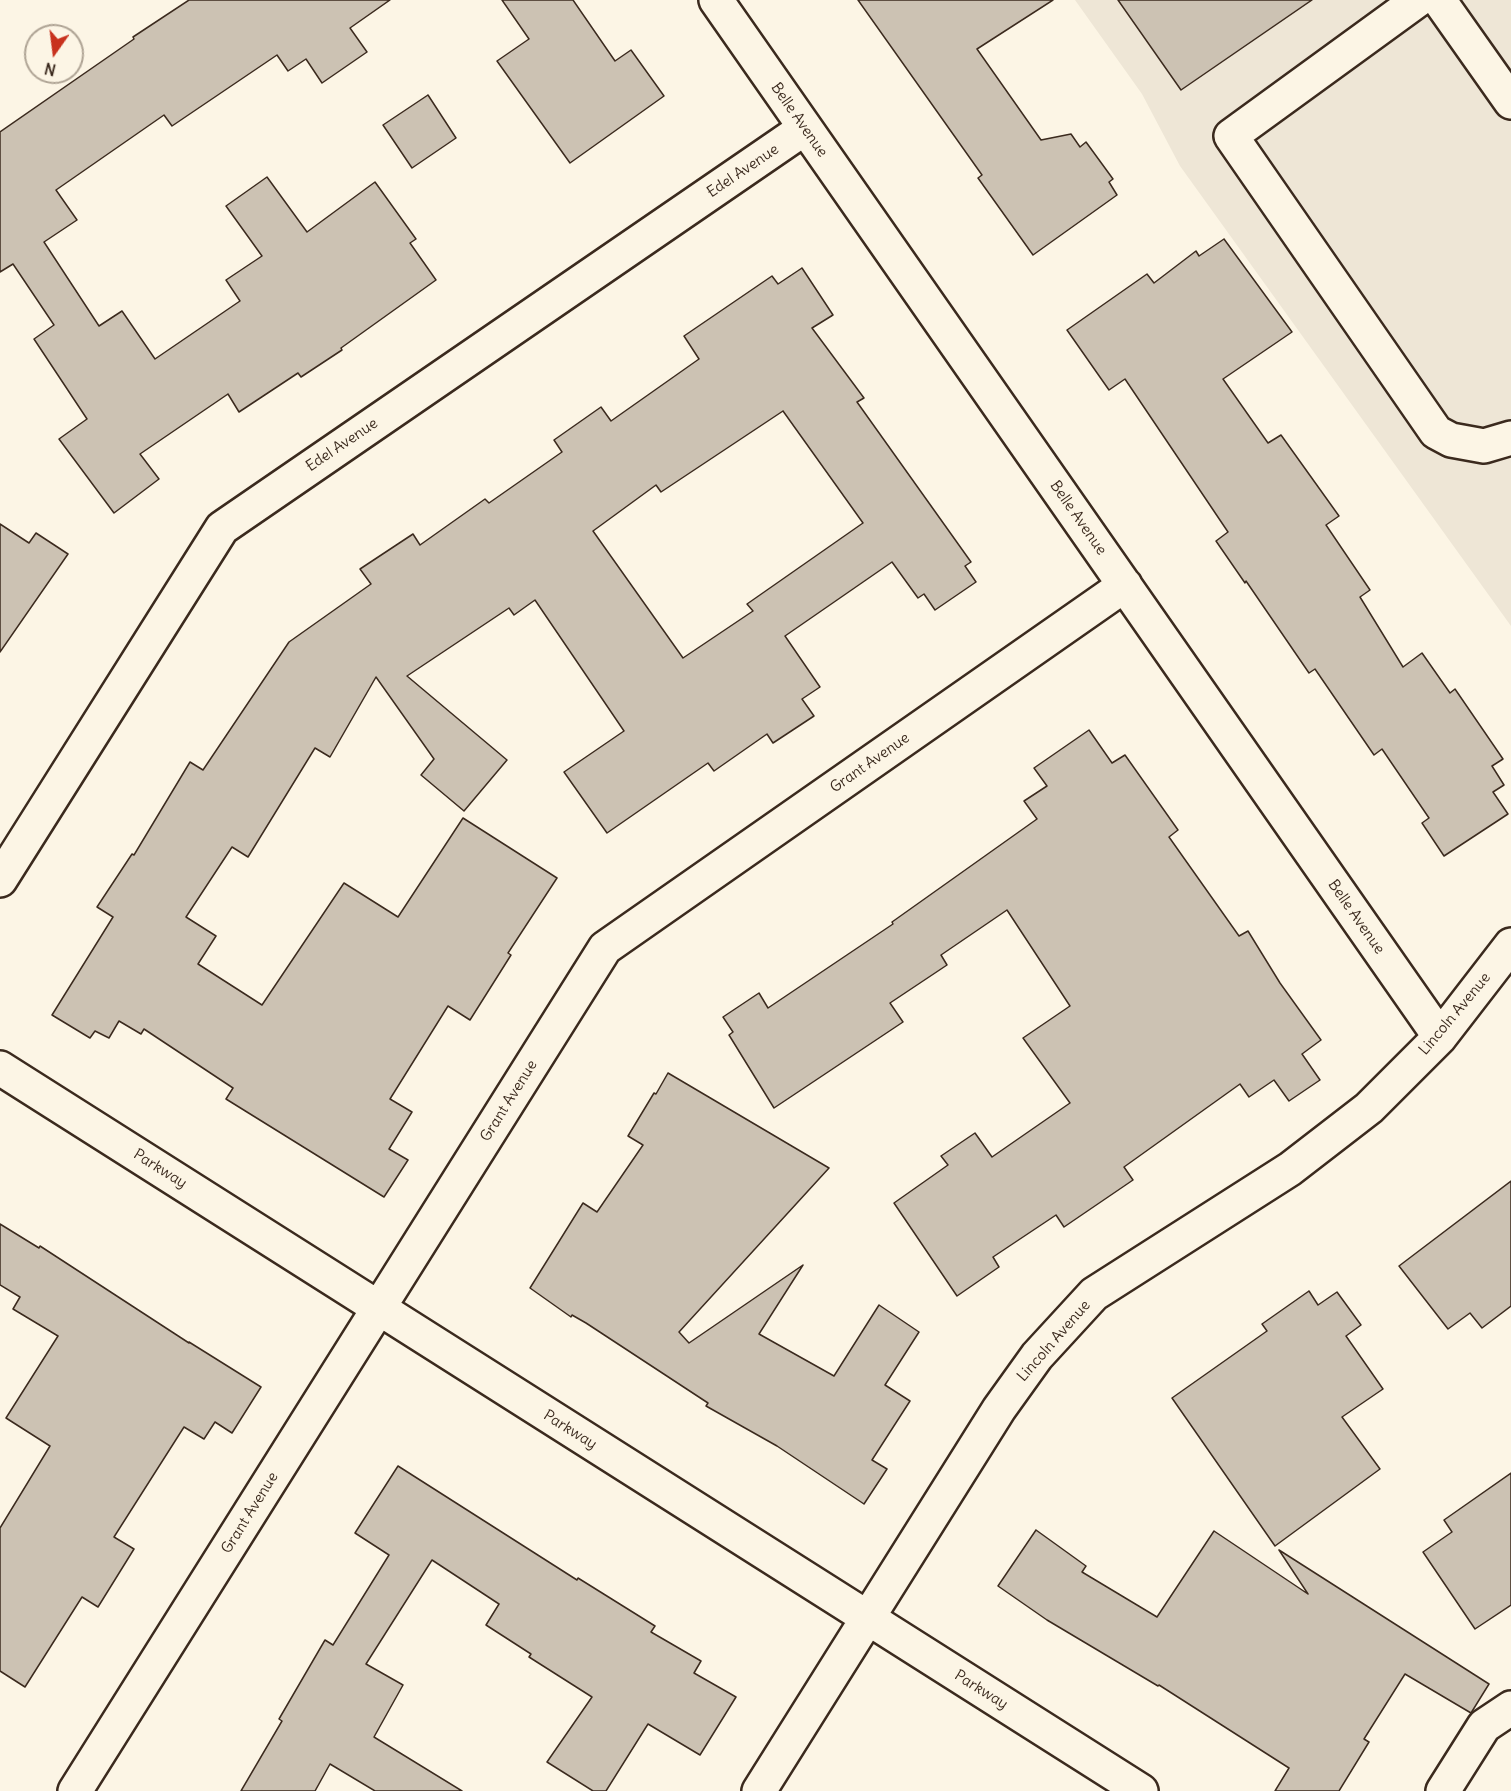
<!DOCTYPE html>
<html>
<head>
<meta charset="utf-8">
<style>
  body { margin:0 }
  #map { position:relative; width:1511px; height:1791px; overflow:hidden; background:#fcf5e5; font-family:Delius,sans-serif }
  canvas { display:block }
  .north { position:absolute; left:24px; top:24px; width:60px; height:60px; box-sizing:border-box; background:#fcf5e5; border:2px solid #afa495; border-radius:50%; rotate:194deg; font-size:16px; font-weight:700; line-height:24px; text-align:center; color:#3b2a1e }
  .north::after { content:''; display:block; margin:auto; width:21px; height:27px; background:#c8321e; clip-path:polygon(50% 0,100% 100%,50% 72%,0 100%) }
</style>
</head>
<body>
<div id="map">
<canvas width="1511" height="1791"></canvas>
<div class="north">N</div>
</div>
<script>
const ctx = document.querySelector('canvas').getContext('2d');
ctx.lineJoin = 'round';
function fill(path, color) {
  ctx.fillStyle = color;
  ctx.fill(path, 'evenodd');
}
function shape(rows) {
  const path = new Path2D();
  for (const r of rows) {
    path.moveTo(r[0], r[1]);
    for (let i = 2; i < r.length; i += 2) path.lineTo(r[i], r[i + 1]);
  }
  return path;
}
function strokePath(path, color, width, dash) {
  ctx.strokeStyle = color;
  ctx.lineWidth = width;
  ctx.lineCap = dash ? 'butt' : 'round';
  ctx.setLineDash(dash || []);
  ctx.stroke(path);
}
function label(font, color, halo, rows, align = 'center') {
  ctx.font = font + ' Delius,sans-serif';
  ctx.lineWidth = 5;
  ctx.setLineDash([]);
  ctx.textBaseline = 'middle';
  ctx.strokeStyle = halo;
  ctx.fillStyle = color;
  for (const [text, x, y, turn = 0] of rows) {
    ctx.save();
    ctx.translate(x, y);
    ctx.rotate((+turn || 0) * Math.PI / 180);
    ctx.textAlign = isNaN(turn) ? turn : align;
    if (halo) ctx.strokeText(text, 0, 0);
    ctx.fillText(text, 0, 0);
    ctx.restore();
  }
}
fill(shape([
  [1075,0,1511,0,1511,626,1180,166,1142,94]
]), '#eee6d6');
const building = shape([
  [189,0,390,0,350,28,367,52,322,83,306,59,288,71,277,55,172,126,164,115,56,190,77,220,44,242,99,326,122,311,155,359,240,301,226,280,262,256,226,206,267,177,307,232,375,182,416,239,410,243,436,280,341,348,342,350,301,377,298,373,239,412,228,394,140,454,159,479,114,513,59,439,87,419,34,339,54,325,13,264,0,272,0,132,134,39,133,37,189,0],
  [502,0,573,0,615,61,631,50,664,96,570,163,497,61,529,39,502,0],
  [858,0,1053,0,977,49,1041,140,1071,134,1080,147,1086,142,1113,179,1109,182,1117,195,1033,255,978,178,982,175,858,0],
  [1118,0,1312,0,1181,90,1118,0],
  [428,95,456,138,412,168,383,125,428,95],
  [1224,239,1292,332,1223,379,1268,443,1281,435,1339,516,1326,525,1370,590,1360,597,1403,667,1422,653,1450,693,1455,689,1503,759,1492,766,1504,785,1493,792,1508,814,1444,856,1422,823,1429,818,1382,749,1374,755,1315,669,1309,673,1246,581,1245,583,1216,541,1228,532,1125,379,1109,390,1067,330,1147,274,1154,283,1196,251,1199,256,1224,239],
  [802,268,833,315,812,328,864,398,857,402,971,562,965,566,976,582,935,610,924,594,918,598,892,562,785,636,820,687,802,699,814,716,773,743,767,734,714,771,708,763,607,833,564,772,624,731,535,600,514,615,509,608,407,676,507,760,464,811,421,775,434,759,376,677,330,757,315,748,248,857,232,847,186,917,216,936,198,964,262,1005,344,883,398,917,463,818,557,878,508,953,511,955,470,1020,448,1006,390,1099,412,1112,389,1149,408,1160,384,1197,226,1099,233,1088,144,1029,141,1034,119,1021,109,1038,95,1031,90,1038,52,1015,113,917,97,907,132,854,134,855,190,762,203,770,289,642,371,584,360,569,413,534,420,545,485,499,489,503,562,452,554,440,601,407,611,421,699,359,684,336,772,276,778,284,802,268],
  [783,411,863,523,747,604,753,611,683,658,593,531,656,485,661,492,783,411],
  [0,524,29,543,36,533,68,554,0,652,0,524],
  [1089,730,1112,763,1125,755,1178,830,1169,837,1239,936,1248,931,1280,983,1321,1040,1302,1054,1320,1080,1289,1101,1274,1080,1249,1097,1240,1084,1124,1167,1133,1180,1064,1227,1056,1215,993,1257,999,1267,957,1296,894,1203,948,1165,941,1156,975,1133,992,1157,1070,1103,1023,1038,1070,1006,1007,910,941,955,947,965,890,1003,903,1022,774,1108,729,1035,733,1032,723,1017,759,993,768,1008,893,924,892,922,1037,819,1024,801,1047,786,1034,768,1089,730],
  [668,1073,829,1168,679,1332,689,1343,803,1265,759,1334,834,1376,879,1305,919,1332,885,1385,910,1401,872,1460,887,1469,864,1504,777,1446,706,1406,708,1403,586,1323,572,1315,571,1317,530,1288,583,1203,597,1212,643,1145,628,1136,654,1093,656,1094,668,1073],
  [1511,1181,1511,1306,1482,1328,1470,1313,1448,1329,1399,1266,1511,1181],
  [0,1224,39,1248,40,1246,189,1343,189,1342,261,1387,232,1433,215,1422,204,1439,184,1427,114,1537,134,1549,98,1607,82,1597,25,1687,0,1671,0,1528,50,1446,6,1418,58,1336,13,1309,20,1297,0,1285,0,1224],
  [1309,1291,1318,1305,1337,1292,1361,1325,1346,1336,1383,1389,1342,1417,1380,1469,1275,1546,1172,1398,1267,1331,1262,1324,1309,1291],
  [398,1466,577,1580,578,1578,655,1626,651,1632,701,1661,694,1673,736,1697,700,1755,648,1724,606,1791,593,1791,547,1762,592,1697,529,1657,531,1654,486,1625,499,1604,432,1560,366,1664,403,1685,374,1737,462,1791,375,1791,330,1764,315,1791,241,1791,282,1721,279,1719,325,1640,333,1645,389,1555,355,1533,398,1466],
  [1511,1473,1511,1605,1475,1629,1423,1552,1452,1532,1444,1520,1511,1473],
  [1036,1530,1086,1566,1082,1572,1157,1617,1214,1531,1308,1594,1279,1550,1489,1684,1471,1713,1405,1674,1364,1739,1369,1742,1339,1791,1275,1791,1289,1768,1159,1685,1158,1686,1047,1620,998,1586,1036,1530]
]);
fill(building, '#ccc2b3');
strokePath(building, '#3b2a1e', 1.5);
const minor = shape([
  [716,0,1440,1037],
  [1418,0,1231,136,1436,432,1451,440,1484,446,1511,438],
  [1439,0,1511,102],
  [0,880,222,528,805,128],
  [0,1068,1141,1791],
  [75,1791,605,948,1125,585],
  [759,1791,999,1409,1037,1356,1094,1294,1290,1169,1369,1108,1440,1037,1511,945],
  [1443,1791,1484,1726,1511,1708]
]);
strokePath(minor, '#3b2a1e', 38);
strokePath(minor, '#fcf5e5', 33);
label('15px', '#3b2a1e', '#fcf5e5', [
  ["Belle Avenue",799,120,55],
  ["Edel Avenue",743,171,-34],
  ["Edel Avenue",342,445,-34],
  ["Belle Avenue",1078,518,55],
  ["Grant Avenue",870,763,-35],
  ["Belle Avenue",1356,917,55],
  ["Lincoln Avenue",1455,1014,-50],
  ["Grant Avenue",509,1101,-58],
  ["Parkway",160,1169,32],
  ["Lincoln Avenue",1054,1341,-49],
  ["Parkway",570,1430,32],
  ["Grant Avenue",250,1513,-58],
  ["Parkway",981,1690,32]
]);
</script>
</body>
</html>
